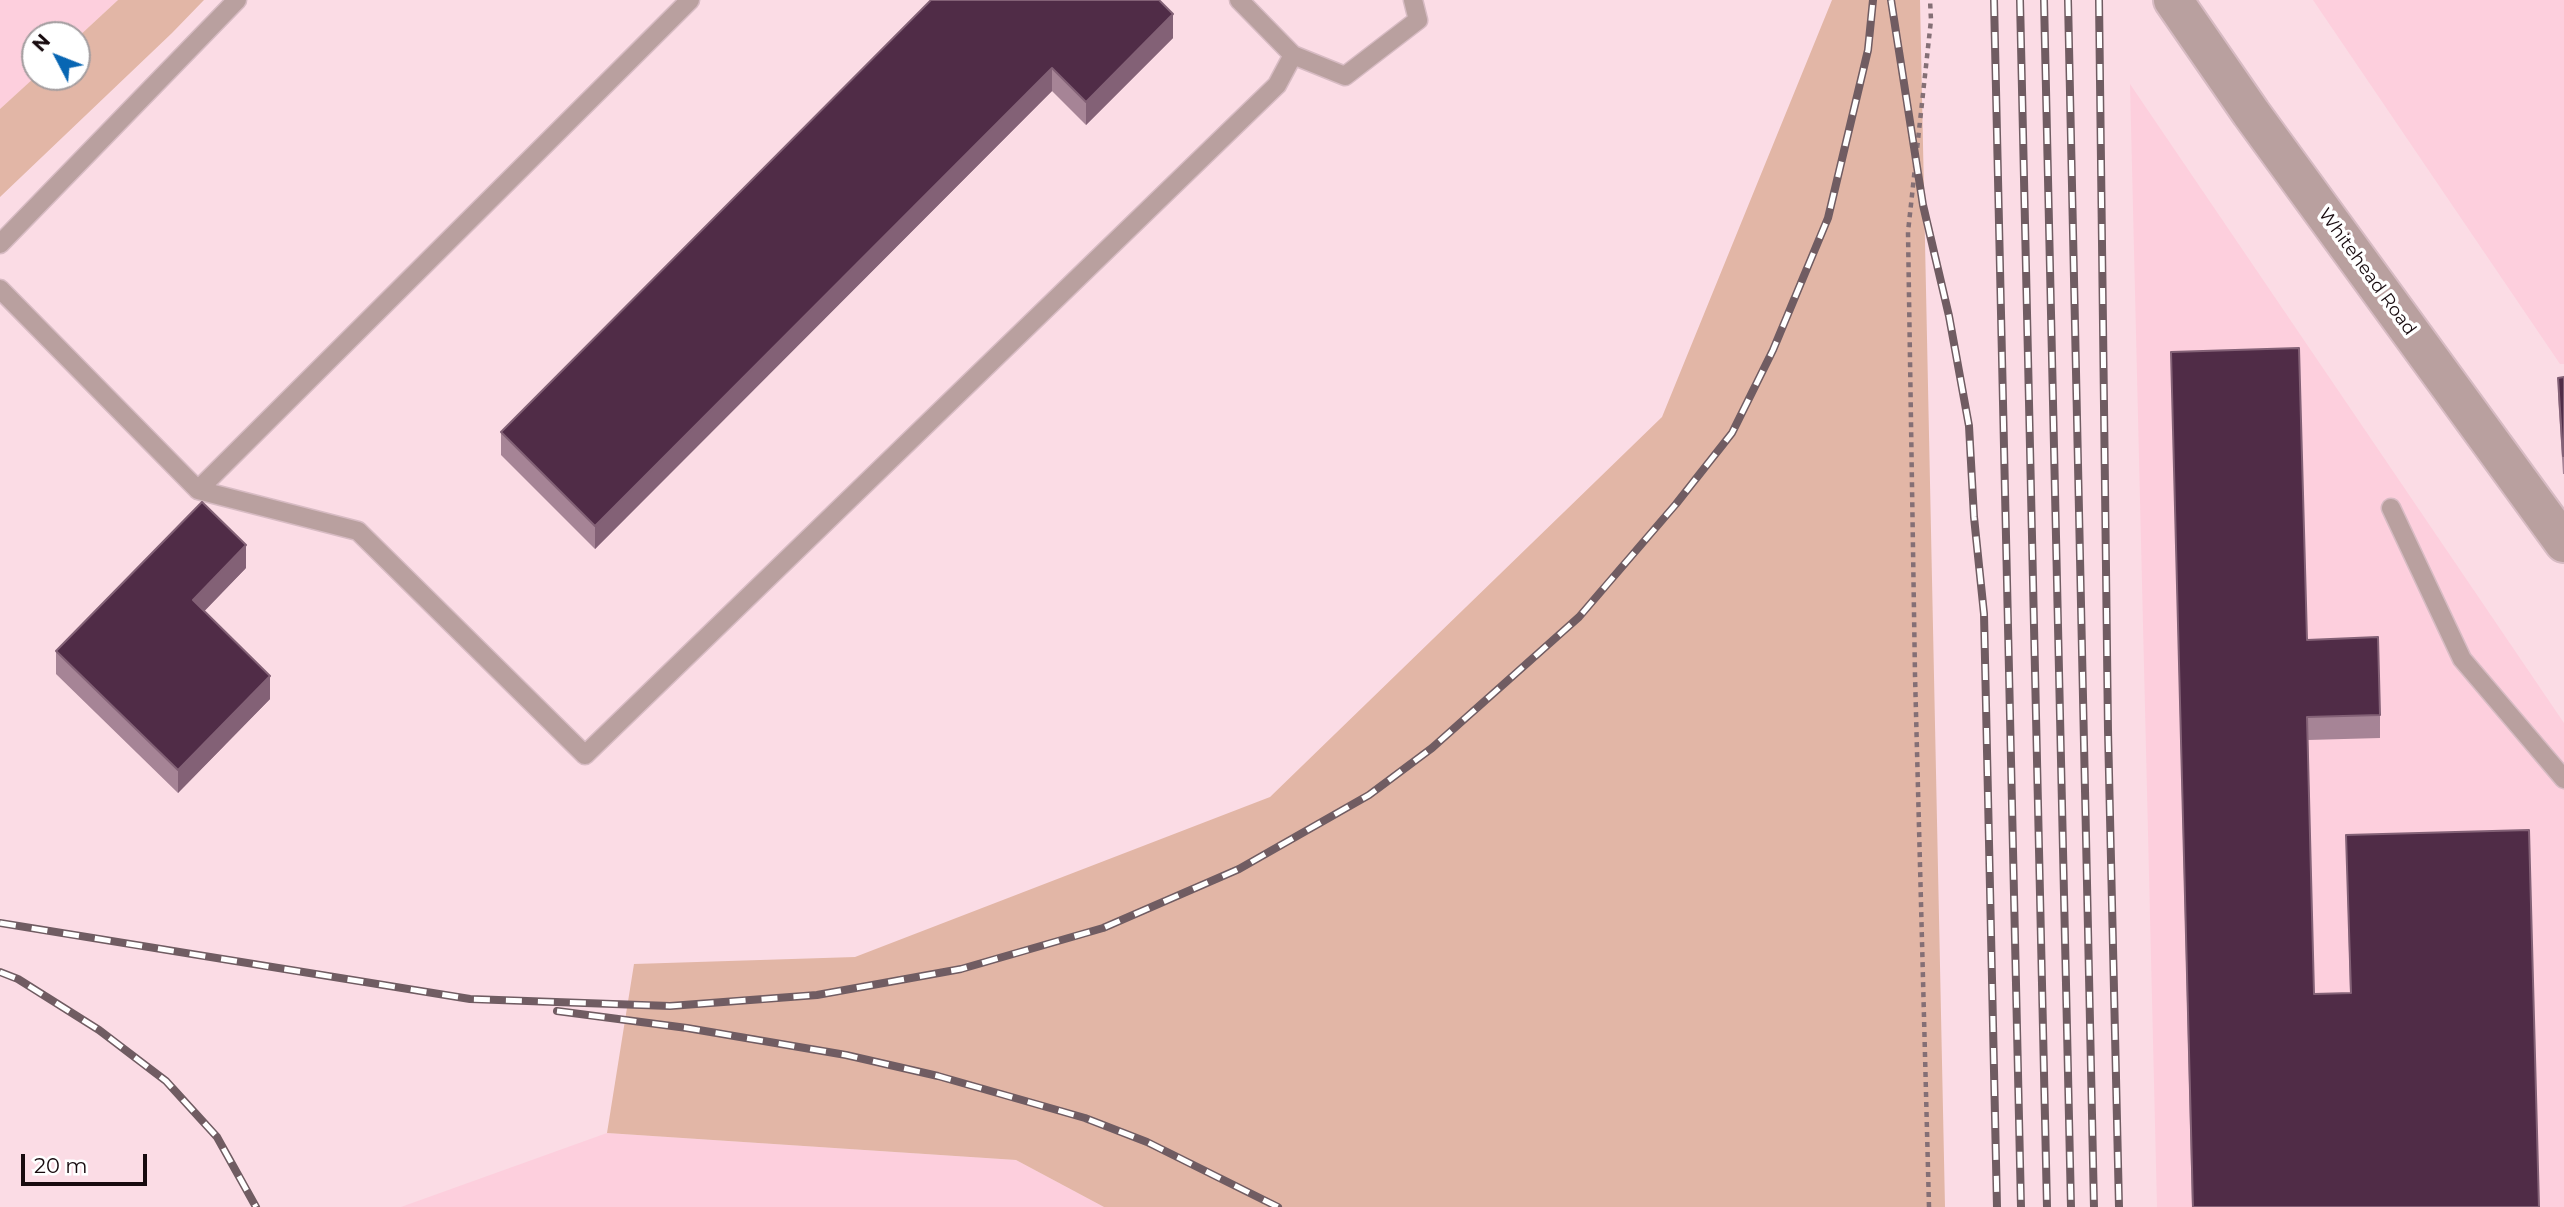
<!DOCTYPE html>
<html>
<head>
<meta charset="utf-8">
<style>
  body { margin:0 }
  #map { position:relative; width:2564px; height:1207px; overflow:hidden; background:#fbdce5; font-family:Montserrat,sans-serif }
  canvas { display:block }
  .north { position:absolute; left:21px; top:21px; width:70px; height:70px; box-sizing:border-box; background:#fff; border:2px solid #a39d9f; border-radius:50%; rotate:312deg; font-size:19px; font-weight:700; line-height:28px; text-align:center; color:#180b0f }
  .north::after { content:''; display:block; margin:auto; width:24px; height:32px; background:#0866b3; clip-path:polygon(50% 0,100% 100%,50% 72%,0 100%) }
  .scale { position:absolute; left:21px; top:1154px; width:126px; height:32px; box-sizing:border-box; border:4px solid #180b0f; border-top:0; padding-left:9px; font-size:21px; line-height:24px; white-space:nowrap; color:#180b0f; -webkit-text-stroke:5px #fff; paint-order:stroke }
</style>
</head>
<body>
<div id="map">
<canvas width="2564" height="1207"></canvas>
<div class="north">N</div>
<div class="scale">20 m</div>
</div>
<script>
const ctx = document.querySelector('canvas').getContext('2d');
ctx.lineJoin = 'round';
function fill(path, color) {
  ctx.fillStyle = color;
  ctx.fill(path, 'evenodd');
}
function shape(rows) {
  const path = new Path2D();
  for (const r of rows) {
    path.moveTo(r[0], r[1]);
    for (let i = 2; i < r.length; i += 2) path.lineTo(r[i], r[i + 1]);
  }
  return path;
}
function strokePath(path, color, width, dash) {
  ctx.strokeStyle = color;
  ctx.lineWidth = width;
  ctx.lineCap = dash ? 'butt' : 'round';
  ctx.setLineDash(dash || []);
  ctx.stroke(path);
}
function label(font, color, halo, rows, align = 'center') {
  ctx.font = font + ' Montserrat,sans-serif';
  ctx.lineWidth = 7;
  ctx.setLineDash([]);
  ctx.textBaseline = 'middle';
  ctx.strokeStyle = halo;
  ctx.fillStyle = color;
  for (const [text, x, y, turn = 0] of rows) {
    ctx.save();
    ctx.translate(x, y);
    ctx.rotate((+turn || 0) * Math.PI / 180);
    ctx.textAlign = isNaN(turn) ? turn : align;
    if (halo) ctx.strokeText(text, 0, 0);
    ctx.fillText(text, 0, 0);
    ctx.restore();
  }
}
fill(shape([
  [0,0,118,0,77,38,77,35,35,35,35,77,0,109],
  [2313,0,2564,0,2564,364,2560,364],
  [2130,84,2564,723,2564,1207,2157,1207],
  [607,1133,1016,1160,1104,1207,401,1207]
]), '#fdcfdd');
fill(shape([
  [118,0,204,0,172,33,0,197,0,109,35,77,77,77,77,38],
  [1832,0,1920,0,1945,1207,1104,1207,1016,1160,607,1133,634,964,855,957,1270,797,1662,417]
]), '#e2b6a6');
const service = shape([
  [1239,0,1293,55,1345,76,1418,20,1413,0],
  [0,244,237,0],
  [0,289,198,490,358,531,585,755,1277,85,1293,55],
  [198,490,690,0],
  [2391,508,2462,659,2564,779]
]);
const tertiary = shape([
  [2173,0,2251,113,2564,543]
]);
strokePath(service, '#d7bbc3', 21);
strokePath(tertiary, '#d7bbc3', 42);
strokePath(shape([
  [1929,1207,1915,675,1908,232,1931,20,1930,0]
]), '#846f75', 4.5, [5, 5]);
strokePath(service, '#b9a09f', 18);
strokePath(tertiary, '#b9a09f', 38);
const rail = shape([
  [1891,0,1923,205,1949,316,1969,426,1974,517,1984,614,1997,1207],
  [1994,0,2021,1207],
  [2020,0,2047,1207],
  [2044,0,2071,1207],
  [2068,0,2094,1207],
  [2099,0,2108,730,2119,1207],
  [0,923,470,999,670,1006,817,995,961,969,1103,928,1239,869,1369,795,1432,748,1579,617,1676,504,1732,433,1773,350,1828,218,1868,50,1873,0],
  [0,972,18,979,99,1030,166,1081,217,1137,256,1207],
  [557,1011,687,1028,846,1055,938,1076,1085,1118,1147,1142,1278,1207]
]);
strokePath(rail, '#705c62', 8);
strokePath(rail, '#fff', 5, [16]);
fill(shape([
  [931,0,1173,38,1086,125,1052,91,595,549,501,455,501,432],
  [2171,352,2307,640,2380,715,2380,738,2308,740,2314,994,2350,993,2346,835,2539,1207,2192,1207],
  [2564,377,2564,474,2563,474,2558,396,2558,378],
  [246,568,204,611,270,699,178,793,56,674,56,651]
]), '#a68496');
fill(shape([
  [1173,14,1173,38,1086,125,1086,102],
  [1052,68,1052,91,595,549,595,526],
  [246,545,246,568,193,623,193,600],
  [270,676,270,699,178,793,178,770]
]), '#836176');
const building = shape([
  [931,0,1159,0,1173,14,1086,102,1052,68,595,526,501,432,931,0],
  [2299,348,2307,640,2378,637,2380,715,2307,717,2314,994,2351,993,2346,835,2529,830,2539,1207,2193,1207,2171,352,2299,348],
  [2564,377,2564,456,2563,456,2558,378,2564,377],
  [202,502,246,545,193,600,270,676,178,770,56,651,202,502]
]);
fill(building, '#502c47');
strokePath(building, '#836176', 2);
label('18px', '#180b0f', '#fff', [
  ["Whitehead Road",2367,272,54]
]);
</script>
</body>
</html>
